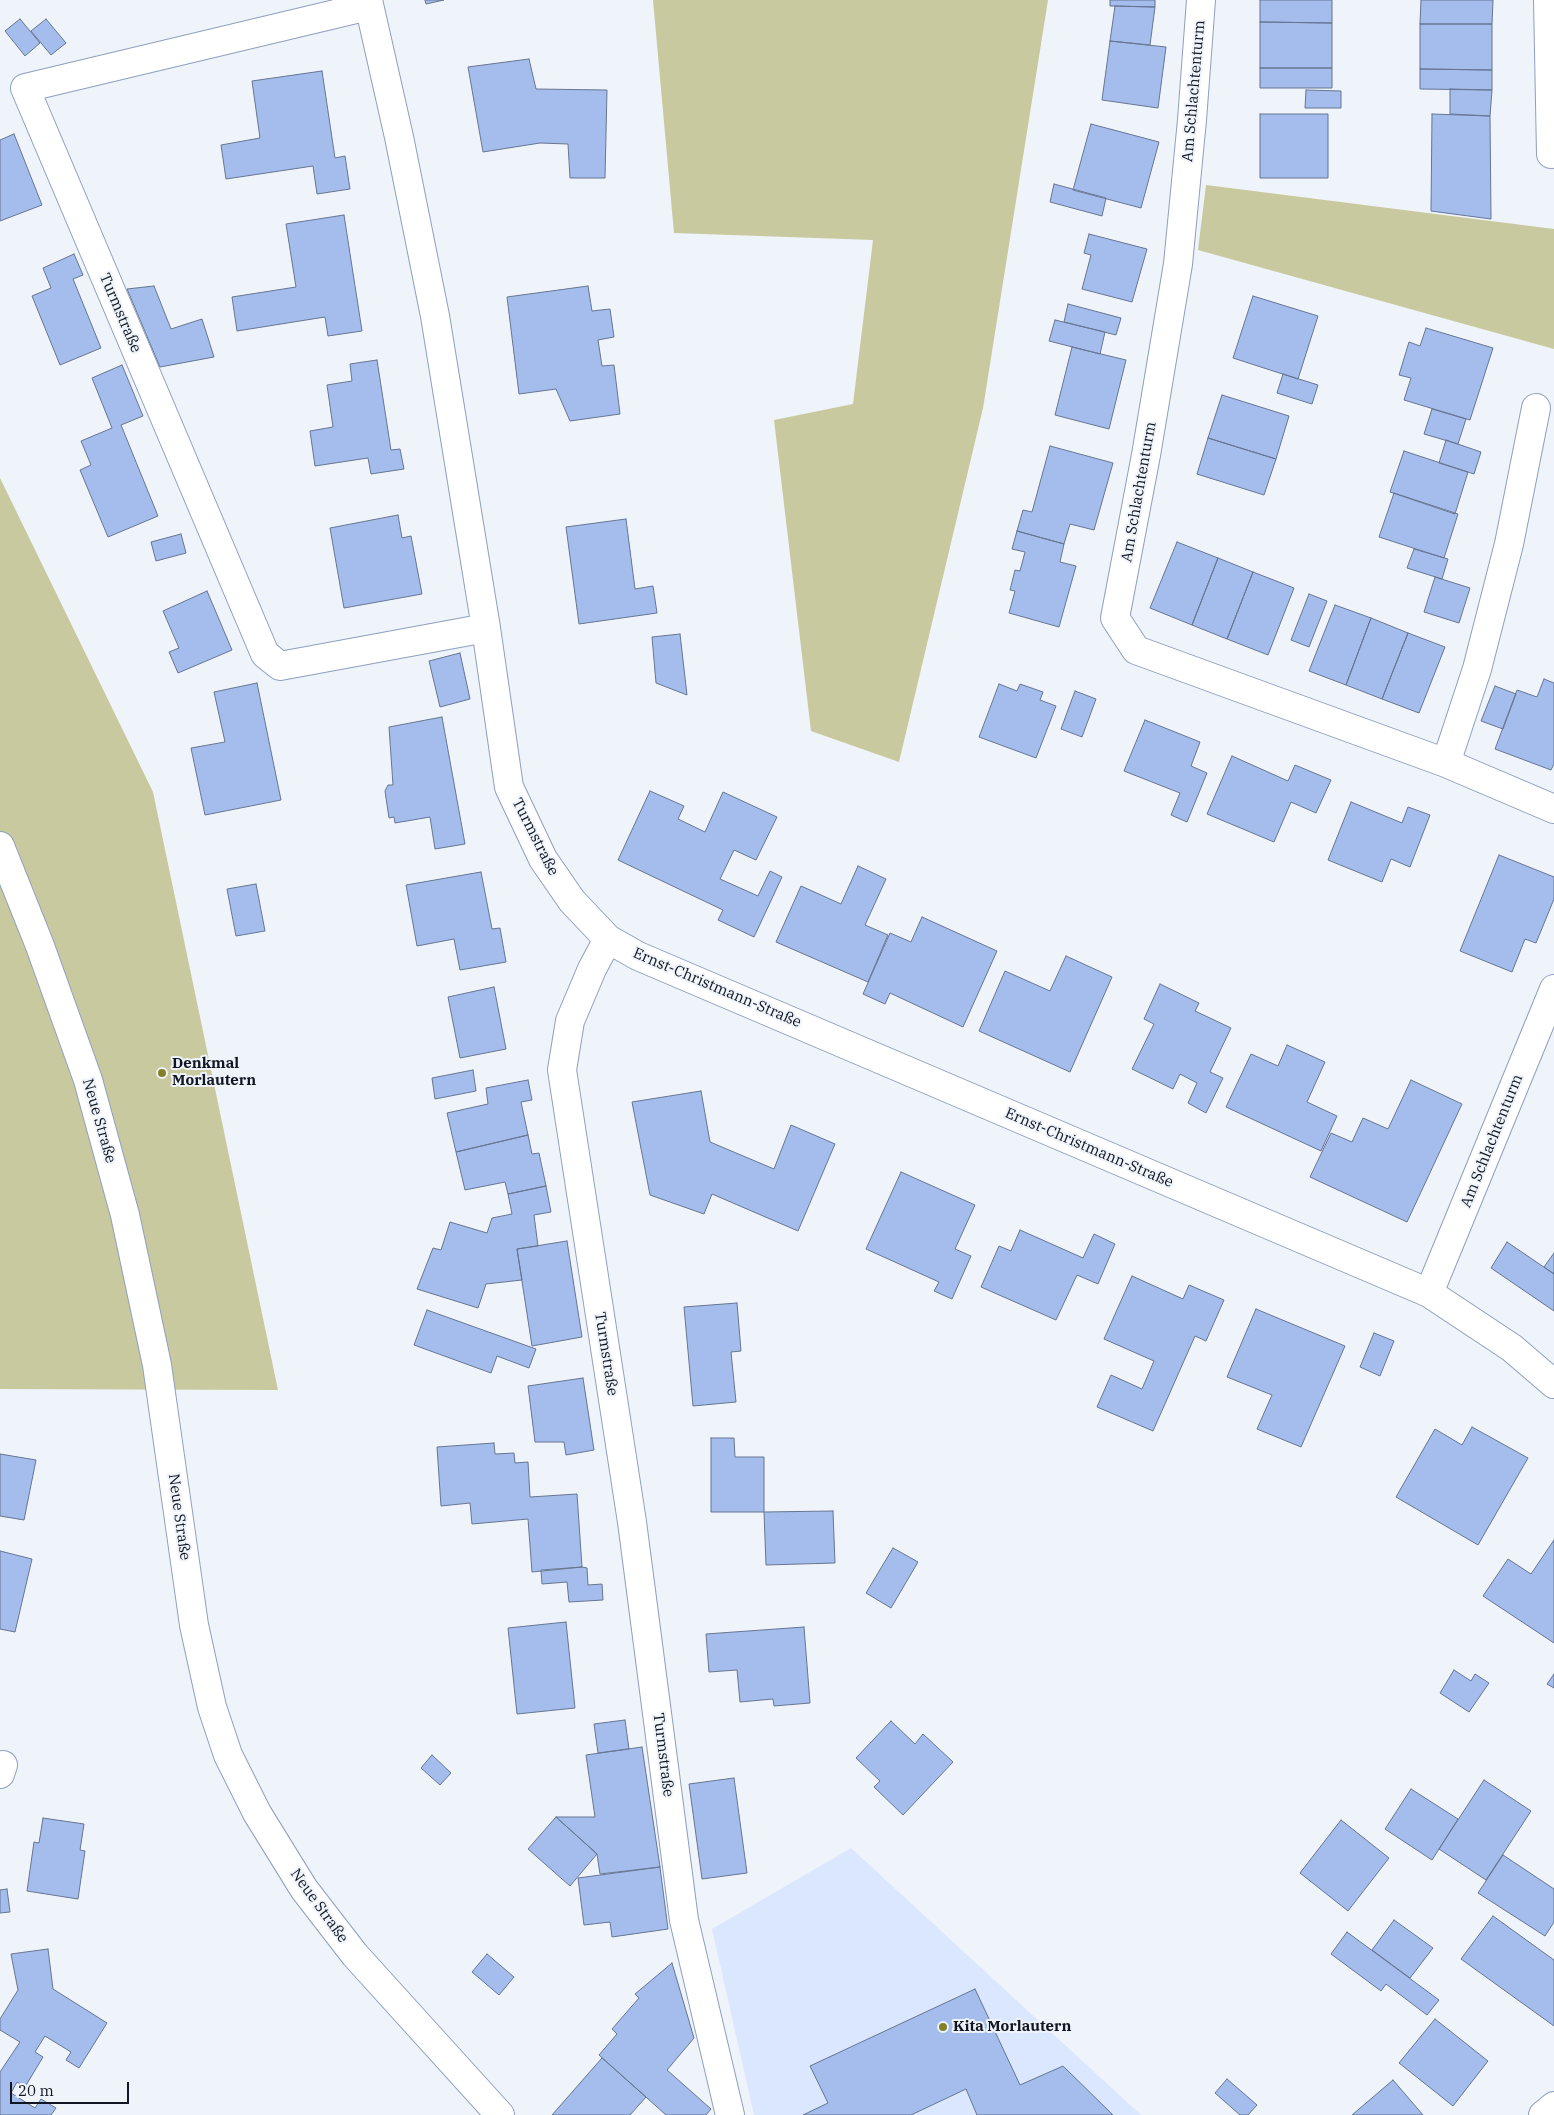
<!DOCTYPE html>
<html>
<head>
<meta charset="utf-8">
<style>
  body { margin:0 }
  #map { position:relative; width:1554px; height:2115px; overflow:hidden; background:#eff3fa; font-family:"IBM Plex Serif",serif }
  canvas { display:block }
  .scale { position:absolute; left:10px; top:2082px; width:119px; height:22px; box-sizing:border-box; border:2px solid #111622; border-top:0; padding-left:6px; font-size:15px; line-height:18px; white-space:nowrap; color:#111622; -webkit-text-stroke:4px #eff3fa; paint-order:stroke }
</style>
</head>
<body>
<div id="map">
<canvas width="1554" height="2115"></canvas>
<div class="scale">20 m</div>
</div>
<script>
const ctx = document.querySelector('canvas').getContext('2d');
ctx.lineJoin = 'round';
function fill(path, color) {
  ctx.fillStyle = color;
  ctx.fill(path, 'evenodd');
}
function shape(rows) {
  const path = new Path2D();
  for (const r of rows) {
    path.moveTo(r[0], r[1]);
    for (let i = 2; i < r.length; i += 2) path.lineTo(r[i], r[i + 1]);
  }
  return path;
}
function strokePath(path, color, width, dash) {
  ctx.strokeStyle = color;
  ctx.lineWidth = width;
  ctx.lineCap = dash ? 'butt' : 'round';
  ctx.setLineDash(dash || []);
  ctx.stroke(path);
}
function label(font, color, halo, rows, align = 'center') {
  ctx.font = font + ' "IBM Plex Serif",serif';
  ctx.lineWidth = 4;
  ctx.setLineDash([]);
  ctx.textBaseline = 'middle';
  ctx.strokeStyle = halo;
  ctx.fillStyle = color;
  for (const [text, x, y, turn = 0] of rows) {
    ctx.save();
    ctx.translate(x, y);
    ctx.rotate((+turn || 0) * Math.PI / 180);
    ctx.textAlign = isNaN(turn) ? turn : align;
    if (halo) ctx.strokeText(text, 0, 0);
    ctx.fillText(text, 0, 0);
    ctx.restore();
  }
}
fill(shape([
  [851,1848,1141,2115,754,2115,712,1929]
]), '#dbe7ff');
fill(shape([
  [653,0,1048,0,983,408,899,762,811,731,774,420,853,404,873,240,674,233],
  [1206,185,1554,229,1554,349,1198,250],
  [0,478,153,792,278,1390,0,1389]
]), '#c9c99f');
const building = shape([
  [425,0,444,0,426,4,425,0],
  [1110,0,1155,0,1155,7,1110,6,1110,0],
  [1260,0,1332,0,1332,23,1260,22,1260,0],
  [1421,0,1493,0,1492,24,1420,24,1421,0],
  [1115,6,1155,7,1150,45,1110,41,1115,6],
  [20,19,40,43,25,56,5,31,20,19],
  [46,19,66,43,51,55,31,31,46,19],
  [1260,22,1332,23,1332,68,1260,68,1260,22],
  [1420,24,1492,24,1492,70,1420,69,1420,24],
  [1110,41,1166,47,1158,108,1102,100,1110,41],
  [529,59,536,89,607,90,605,178,570,178,568,144,540,143,483,152,468,67,529,59],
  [1260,68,1332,68,1332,88,1260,88,1260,68],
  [1420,69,1492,70,1492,90,1420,89,1420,69],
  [322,71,335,158,345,156,350,189,317,194,313,166,226,179,221,145,260,138,252,81,322,71],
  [1450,89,1492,90,1490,116,1450,114,1450,89],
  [1306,90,1341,91,1341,108,1305,108,1306,90],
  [1260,114,1328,114,1328,178,1260,178,1260,114],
  [1432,114,1490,116,1491,219,1431,211,1432,114],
  [1091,124,1159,142,1141,208,1073,190,1091,124],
  [14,134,42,205,0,221,0,140,14,134],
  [1054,184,1106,198,1102,216,1050,202,1054,184],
  [344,215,362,331,328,336,325,317,237,331,232,297,296,287,286,224,344,215],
  [1089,234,1147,249,1132,302,1082,289,1091,255,1084,253,1089,234],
  [74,254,83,275,73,279,101,348,60,365,32,296,51,288,43,268,74,254],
  [154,286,171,329,202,319,214,357,160,367,127,289,154,286],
  [588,286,592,311,610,309,614,337,598,340,602,366,614,365,620,414,570,421,556,389,519,394,507,297,588,286],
  [1253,296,1318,316,1298,379,1233,358,1253,296],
  [1068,304,1121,318,1116,335,1064,322,1068,304],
  [1055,320,1105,332,1100,354,1049,341,1055,320],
  [1426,328,1493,348,1470,420,1404,400,1411,378,1399,375,1409,342,1420,346,1426,328],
  [1072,347,1126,360,1109,429,1055,415,1072,347],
  [377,360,391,450,400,449,404,469,371,474,368,458,315,466,310,431,333,427,327,385,352,381,350,364,377,360],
  [122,365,143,416,121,425,158,516,108,537,80,470,91,465,81,441,112,428,92,378,122,365],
  [1283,374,1318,385,1312,404,1277,393,1283,374],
  [1222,395,1289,416,1276,459,1208,438,1222,395],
  [1432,409,1466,419,1458,444,1424,434,1432,409],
  [1208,438,1276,459,1264,495,1197,474,1208,438],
  [1446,440,1481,452,1474,474,1439,463,1446,440],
  [1050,446,1113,463,1094,530,1070,524,1064,544,1017,531,1023,510,1032,512,1050,446],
  [1404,451,1468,472,1455,514,1390,492,1404,451],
  [1394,493,1458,514,1444,558,1379,537,1394,493],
  [398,515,402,538,411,536,422,594,344,608,330,528,398,515],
  [626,519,635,589,653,586,657,613,579,624,566,527,626,519],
  [1017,531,1064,544,1060,562,1076,566,1059,627,1009,613,1015,591,1010,590,1015,570,1020,571,1025,552,1012,549,1017,531],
  [181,534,186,553,156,561,151,542,181,534],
  [1177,542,1218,558,1192,625,1150,608,1177,542],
  [1414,549,1448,559,1442,579,1407,568,1414,549],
  [1218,558,1253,572,1227,639,1192,625,1218,558],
  [1253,572,1294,588,1268,655,1227,639,1253,572],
  [1435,577,1470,588,1459,623,1424,612,1435,577],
  [207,591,232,650,178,673,169,652,179,648,163,611,207,591],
  [1309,594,1327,601,1309,647,1291,640,1309,594],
  [1335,605,1371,618,1346,685,1309,671,1335,605],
  [1371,618,1408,633,1382,699,1346,685,1371,618],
  [1408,633,1445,647,1419,713,1382,699,1408,633],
  [680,634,687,695,656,683,652,637,680,634],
  [460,653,470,699,440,707,429,661,460,653],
  [1544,679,1554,683,1554,764,1551,770,1495,749,1517,690,1537,697,1544,679],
  [257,683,281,800,205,815,191,748,225,742,214,692,257,683],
  [999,684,1017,691,1020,684,1043,692,1040,700,1056,706,1036,758,979,737,999,684],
  [1495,686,1516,694,1503,729,1481,721,1495,686],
  [1075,691,1096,699,1082,737,1061,729,1075,691],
  [442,717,465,844,435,849,430,817,395,823,394,817,389,818,385,791,388,785,393,785,389,727,442,717],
  [1145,720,1200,742,1191,766,1207,773,1187,822,1171,815,1180,793,1124,771,1145,720],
  [1232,756,1288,781,1295,765,1331,780,1316,813,1291,802,1274,842,1207,814,1232,756],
  [650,791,684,806,678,819,705,832,723,792,777,817,756,860,734,850,720,879,758,896,770,871,782,877,754,937,718,920,723,910,618,860,650,791],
  [1351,802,1402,823,1408,807,1430,815,1410,867,1391,859,1382,882,1328,860,1351,802],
  [1499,855,1554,877,1554,899,1536,943,1525,939,1512,972,1460,951,1499,855],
  [858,866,886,879,865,925,888,935,868,982,776,942,801,886,841,904,858,866],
  [481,872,492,929,500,928,506,962,460,970,454,939,417,946,406,885,481,872],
  [256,884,265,931,236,936,227,889,256,884],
  [922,917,997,951,963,1027,890,993,885,1004,863,994,890,933,911,942,922,917],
  [1066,956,1112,977,1070,1072,979,1031,1005,971,1050,991,1066,956],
  [1160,984,1199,1003,1195,1011,1231,1028,1210,1072,1223,1078,1206,1113,1188,1103,1197,1083,1180,1074,1173,1089,1132,1069,1154,1024,1144,1019,1160,984],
  [494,987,506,1049,460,1058,448,997,494,987],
  [1287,1045,1325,1062,1307,1102,1337,1116,1321,1151,1226,1107,1251,1054,1278,1066,1287,1045],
  [473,1070,476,1091,435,1099,432,1078,473,1070],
  [528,1080,532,1100,521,1102,528,1135,456,1152,447,1113,488,1104,486,1088,528,1080],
  [1411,1080,1462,1104,1407,1222,1310,1177,1331,1133,1352,1142,1363,1118,1388,1129,1411,1080],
  [701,1091,710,1142,774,1169,791,1125,835,1144,798,1231,712,1194,704,1214,650,1195,632,1102,701,1091],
  [528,1135,532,1154,539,1153,546,1186,508,1194,505,1182,465,1190,456,1152,528,1135],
  [901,1172,975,1205,955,1249,971,1256,952,1299,934,1291,939,1282,866,1249,901,1172],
  [546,1186,551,1212,534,1215,538,1246,517,1249,522,1280,486,1284,478,1308,417,1289,433,1248,441,1250,450,1222,487,1233,492,1218,512,1214,508,1194,546,1186],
  [1020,1230,1083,1258,1094,1234,1115,1244,1098,1284,1077,1275,1056,1320,981,1287,999,1246,1011,1251,1020,1230],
  [567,1241,582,1337,532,1346,517,1249,567,1241],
  [1507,1242,1554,1274,1554,1311,1491,1268,1507,1242],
  [1554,1253,1554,1274,1544,1267,1554,1253],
  [1132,1276,1183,1299,1189,1285,1224,1300,1206,1341,1195,1336,1153,1431,1097,1407,1111,1375,1142,1389,1154,1361,1104,1339,1132,1276],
  [737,1303,741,1351,731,1352,736,1402,693,1406,684,1307,737,1303],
  [1256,1309,1345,1346,1301,1447,1257,1429,1272,1395,1227,1377,1256,1309],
  [427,1310,536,1349,529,1368,497,1356,491,1373,414,1345,427,1310],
  [1374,1333,1394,1341,1380,1376,1360,1367,1374,1333],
  [583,1378,594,1450,566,1455,564,1442,535,1442,528,1386,583,1378],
  [1472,1427,1528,1458,1478,1545,1396,1497,1435,1429,1462,1445,1472,1427],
  [711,1438,734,1438,735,1457,764,1457,764,1512,711,1512,711,1438],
  [494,1443,495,1454,514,1453,515,1463,528,1462,530,1497,577,1494,582,1567,532,1572,528,1519,472,1524,470,1503,441,1506,437,1447,494,1443],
  [0,1454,36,1460,24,1520,0,1516,0,1454],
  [833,1511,835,1563,766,1565,764,1512,833,1511],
  [1554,1540,1554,1643,1483,1596,1508,1559,1531,1574,1554,1540],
  [893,1548,918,1562,891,1608,866,1593,893,1548],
  [0,1551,32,1559,15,1632,0,1629,0,1551],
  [582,1567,587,1568,588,1585,602,1584,603,1600,569,1602,567,1582,542,1584,541,1570,582,1567],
  [566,1622,575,1708,517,1714,508,1628,566,1622],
  [804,1627,810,1703,774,1706,773,1699,740,1702,737,1670,709,1672,706,1634,804,1627],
  [1454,1670,1471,1681,1475,1674,1489,1683,1469,1712,1440,1693,1454,1670],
  [1554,1674,1554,1688,1547,1684,1554,1674],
  [625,1720,629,1749,598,1753,594,1724,625,1720],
  [891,1721,915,1744,923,1734,953,1762,903,1815,874,1787,880,1781,856,1758,891,1721],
  [642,1747,660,1867,600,1874,597,1854,556,1817,595,1817,586,1755,642,1747],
  [432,1755,451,1773,440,1785,421,1768,432,1755],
  [734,1778,747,1873,702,1879,689,1784,734,1778],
  [1484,1780,1531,1811,1486,1880,1439,1849,1484,1780],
  [1411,1789,1458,1819,1432,1860,1385,1829,1411,1789],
  [556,1817,597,1854,570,1886,528,1849,556,1817],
  [43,1818,84,1824,80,1850,85,1851,78,1899,27,1891,34,1842,39,1843,43,1818],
  [1341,1820,1389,1858,1348,1911,1300,1873,1341,1820],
  [1503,1855,1554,1889,1554,1922,1545,1936,1478,1893,1503,1855],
  [660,1867,668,1929,612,1937,610,1922,584,1925,578,1878,660,1867],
  [7,1889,10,1912,0,1913,0,1890,7,1889],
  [1493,1916,1554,1960,1554,2026,1461,1959,1493,1916],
  [1394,1920,1433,1948,1410,1978,1372,1950,1394,1920],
  [1347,1932,1439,2000,1427,2015,1386,1984,1381,1991,1331,1954,1347,1932],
  [48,1949,53,1989,107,2023,79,2068,66,2060,71,2052,45,2036,35,2052,43,2057,25,2087,17,2082,11,2093,35,2108,41,2099,56,2108,51,2115,0,2115,0,2072,20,2042,0,2030,0,2019,18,1990,11,1954,48,1949],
  [487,1954,514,1977,499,1995,472,1972,487,1954],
  [672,1963,694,2038,667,2070,711,2109,706,2115,666,2115,599,2055,617,2034,612,2029,639,1998,635,1994,672,1963],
  [975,1989,1020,2085,1063,2066,1113,2115,977,2115,966,2089,911,2115,803,2115,828,2103,810,2066,975,1989],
  [1435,2019,1488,2061,1453,2106,1399,2063,1435,2019],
  [602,2058,646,2097,630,2115,552,2115,602,2058],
  [1227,2079,1257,2105,1248,2115,1240,2115,1215,2093,1227,2079],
  [1393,2080,1423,2115,1352,2115,1393,2080]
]);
fill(building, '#a4bdec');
strokePath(building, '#667592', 1);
const minor = shape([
  [368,0,399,137,435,316,486,628,509,787,543,859,572,901,608,939,592,969,570,1021,562,1070,632,1522,684,1920,730,2115],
  [1201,0,1192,120,1178,264,1146,455,1115,618,1136,650,1446,763,1554,809],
  [1548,0,1551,154],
  [369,6,25,88,265,654,280,666,486,628],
  [1446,763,1477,669,1509,544,1536,408],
  [608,939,638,956,1429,1293,1512,1348,1554,1384],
  [1429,1293,1554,989],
  [0,1774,3,1765]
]);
const tertiary = shape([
  [1543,2115,1554,2106]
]);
const secondary = shape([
  [0,846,40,946,88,1080,125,1215,157,1365,194,1625,212,1707,228,1755,257,1813,304,1889,355,1955,500,2115]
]);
strokePath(minor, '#8f9fbe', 30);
strokePath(tertiary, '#8f9fbe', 30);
strokePath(secondary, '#8f9fbe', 30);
strokePath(minor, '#fff', 28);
strokePath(tertiary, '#fff', 28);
strokePath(secondary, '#fff', 28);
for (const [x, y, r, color] of [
  [162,1073,5,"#838028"],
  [943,2027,5,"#838028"]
]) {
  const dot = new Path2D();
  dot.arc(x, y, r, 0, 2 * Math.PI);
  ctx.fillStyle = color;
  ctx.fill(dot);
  strokePath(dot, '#eff3fa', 2);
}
label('15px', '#111622', '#eff3fa', [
  ["Am Schlachtenturm",1194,91,-85],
  ["Turmstraße",120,313,67],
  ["Am Schlachtenturm",1139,492,-80],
  ["Turmstraße",535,837,63],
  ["Ernst-Christmann-Straße",717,988,23],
  ["Neue Straße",99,1121,74],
  ["Am Schlachtenturm",1492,1141,-68],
  ["Ernst-Christmann-Straße",1089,1148,23],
  ["Turmstraße",606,1354,81],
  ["Neue Straße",179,1517,82],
  ["Turmstraße",663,1755,83],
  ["Neue Straße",319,1906,54]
]);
label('bold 15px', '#111622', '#eff3fa', [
  ["Denkmal",172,1064],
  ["Morlautern",172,1081],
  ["Kita Morlautern",953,2027]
], 'left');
</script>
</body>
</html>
